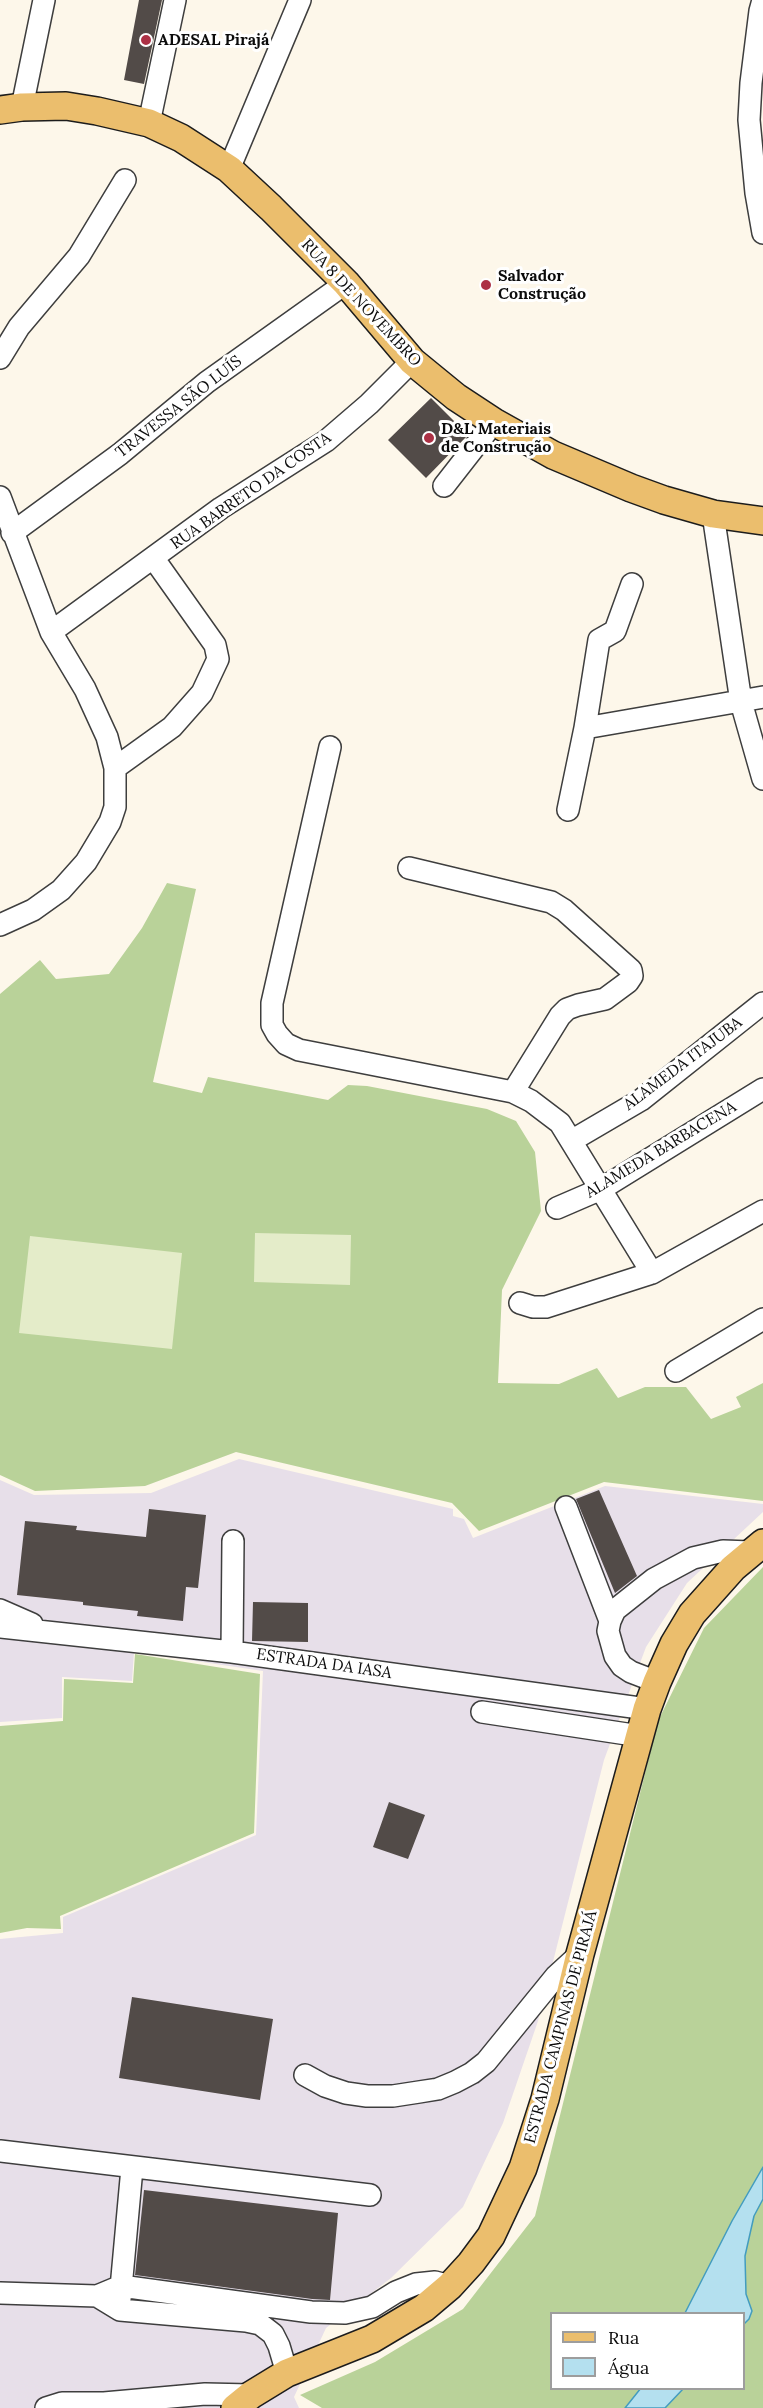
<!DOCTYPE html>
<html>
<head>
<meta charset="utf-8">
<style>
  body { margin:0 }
  #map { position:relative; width:763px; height:2408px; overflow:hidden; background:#fdf7ea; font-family:Lora,serif }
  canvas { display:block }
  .legend { position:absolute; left:550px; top:2312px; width:195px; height:78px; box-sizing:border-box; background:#fff; border:2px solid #9d9d9d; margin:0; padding:8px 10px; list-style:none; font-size:18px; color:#0b0b0b }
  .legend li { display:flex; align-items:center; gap:12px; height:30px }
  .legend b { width:30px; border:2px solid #9d9d9d }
</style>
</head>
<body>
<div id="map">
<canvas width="763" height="2408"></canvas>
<ul class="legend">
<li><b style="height:8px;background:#ebbe6d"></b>Rua</li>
<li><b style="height:16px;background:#b4e0ef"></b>Água</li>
</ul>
</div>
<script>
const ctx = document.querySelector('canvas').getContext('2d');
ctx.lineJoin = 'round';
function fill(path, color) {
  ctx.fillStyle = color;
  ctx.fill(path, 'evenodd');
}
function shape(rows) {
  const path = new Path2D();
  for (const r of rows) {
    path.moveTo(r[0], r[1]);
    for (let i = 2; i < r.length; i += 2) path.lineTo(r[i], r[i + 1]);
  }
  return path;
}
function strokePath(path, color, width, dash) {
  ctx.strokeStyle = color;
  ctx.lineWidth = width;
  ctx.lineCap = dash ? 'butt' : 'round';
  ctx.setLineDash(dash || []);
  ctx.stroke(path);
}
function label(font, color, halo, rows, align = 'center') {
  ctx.font = font + ' Lora,serif';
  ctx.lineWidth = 6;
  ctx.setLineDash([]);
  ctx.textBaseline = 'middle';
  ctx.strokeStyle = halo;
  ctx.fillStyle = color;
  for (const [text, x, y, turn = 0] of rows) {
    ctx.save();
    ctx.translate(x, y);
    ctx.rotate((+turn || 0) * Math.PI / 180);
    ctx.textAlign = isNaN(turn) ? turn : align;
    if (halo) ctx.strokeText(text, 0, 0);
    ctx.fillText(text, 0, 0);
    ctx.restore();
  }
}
fill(shape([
  [239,1459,453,1509,453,1516,464,1519,473,1538,605,1486,763,1504,763,1512,687,1583,646,1647,604,1760,538,2021,503,2123,463,2207,391,2278,326,2328,294,2397,299,2408,0,2408,0,1939,63,1933,63,1917,256,1835,263,1671,134,1652,132,1681,62,1677,62,1718,0,1722,0,1480,34,1495,151,1493]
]), '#e7dfe9');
fill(shape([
  [167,883,196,889,153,1082,202,1093,208,1077,328,1100,348,1085,367,1086,487,1109,516,1121,535,1152,541,1211,502,1290,498,1383,559,1384,597,1368,618,1398,645,1387,686,1387,711,1419,741,1407,736,1397,763,1383,763,1501,604,1482,479,1531,452,1503,236,1452,145,1486,35,1491,0,1475,0,994,40,960,56,979,109,974,142,928],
  [763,1567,763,2408,322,2408,300,2395,375,2362,463,2309,535,2216,658,1721,704,1628],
  [552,2314,744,2314,744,2388,552,2388],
  [135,1654,260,1674,254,1833,60,1916,61,1929,27,1928,0,1933,0,1726,63,1721,64,1679,133,1683]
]), '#b9d299');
fill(shape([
  [255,1233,351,1235,350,1285,254,1282],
  [30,1236,182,1253,172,1349,19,1333]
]), '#e4ecc9');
const water = shape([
  [763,2167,763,2199,754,2216,745,2256,746,2294,752,2311,749,2319,744,2324,744,2314,685,2313,732,2221,763,2167],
  [641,2388,683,2388,683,2389,665,2408,625,2408,641,2388]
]);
fill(water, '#b4e0ef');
strokePath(water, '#439cbf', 1.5);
fill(shape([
  [139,0,162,0,144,84,124,80],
  [431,398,468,435,426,478,388,440],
  [599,1490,637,1576,615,1593,576,1499],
  [149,1509,206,1515,198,1588,186,1587,183,1621,137,1616,138,1611,83,1605,83,1602,17,1595,25,1521,77,1526,76,1530,146,1537],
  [253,1602,308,1603,308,1642,252,1641],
  [389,1802,425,1815,408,1859,373,1847],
  [132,1997,273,2019,260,2100,119,2078],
  [144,2190,338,2213,330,2300,312,2299,135,2275]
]), '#524b48');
const minor = shape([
  [763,0,760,11,751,83,749,120,756,193,763,233],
  [22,107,44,0],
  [149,123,175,0],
  [229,169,300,0],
  [0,358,19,327,79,256,125,180],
  [444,486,494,422],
  [0,497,51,632,85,689,107,737,115,768,115,807,110,822,86,862,61,890,33,910,0,925],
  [713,514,741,702,763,779],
  [12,533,120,454,207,382,346,283],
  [51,632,221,508,326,441,369,404,412,361],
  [585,728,763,697],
  [330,747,272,1003,272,1025,277,1034,286,1044,299,1050,513,1092,531,1101,560,1123,652,1273],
  [115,768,172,727,202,693,218,659,215,645,154,559],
  [568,810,585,728,599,640,615,631,632,584],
  [409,868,551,902,564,910,631,970,632,976,628,982,605,999,578,1005,567,1009,560,1016,513,1092],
  [571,1141,641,1100,763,1003],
  [557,1208,601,1189,763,1089],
  [520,1303,533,1307,546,1307,652,1273,763,1211],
  [676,1371,763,1319],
  [566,1507,610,1621],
  [0,1610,32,1624],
  [0,1627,232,1652,647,1709],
  [232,1652,233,1541],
  [657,1682,631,1672,622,1666,615,1656,608,1631,610,1621,615,1610,654,1579,693,1558,723,1551,751,1552],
  [482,1712,640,1736],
  [305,2075,325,2086,346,2093,367,2096,393,2096,419,2092,438,2089,455,2082,472,2073,486,2062,556,1976,580,1954],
  [0,2151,370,2195],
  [0,2293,97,2296,121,2286,311,2312,345,2313,372,2307,396,2292,416,2284,435,2282,450,2286],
  [97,2296,120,2310,246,2321,260,2324,273,2334,279,2346,287,2373],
  [120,2299,132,2168],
  [46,2408,62,2403,104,2403,205,2394,251,2395]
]);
const major = shape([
  [0,110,22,107,66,106,97,111,149,123,181,138,229,169,271,208,346,283,412,361,456,397,494,422,553,455,631,488,664,500,713,514,763,521],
  [235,2408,251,2395,287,2373,372,2339,424,2308,450,2286,471,2263,491,2236,523,2168,545,2099,580,1954,647,1709,657,1682,674,1644,692,1614,733,1568,763,1543]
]);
strokePath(minor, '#3e3e3e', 24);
strokePath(major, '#1c1c1c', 30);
strokePath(minor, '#fff', 21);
strokePath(major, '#ebbe6d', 27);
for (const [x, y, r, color] of [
  [146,40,6,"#ac3145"],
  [486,285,6,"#ac3145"],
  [429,438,6,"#ac3145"]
]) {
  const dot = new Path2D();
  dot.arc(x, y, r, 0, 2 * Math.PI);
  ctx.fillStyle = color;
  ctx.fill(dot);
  strokePath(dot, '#fff', 2);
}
label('bold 16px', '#0b0b0b', '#fff', [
  ["ADESAL Pirajá",158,40],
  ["Salvador",498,276],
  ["Construção",498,294],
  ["D&L Materiais",441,429],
  ["de Construção",441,447]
], 'left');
label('16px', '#0b0b0b', '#fff', [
  ["RUA 8 DE NOVEMBRO",361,303,47],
  ["TRAVESSA SÃO LUÍS",179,407,-38],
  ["RUA BARRETO DA COSTA",251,491,-35],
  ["ALAMEDA ITAJUBA",683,1064,-37],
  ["ALAMEDA BARBACENA",661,1150,-31],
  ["ESTRADA DA IASA",324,1664,8],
  ["ESTRADA CAMPINAS DE PIRAJÁ",561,2027,-75]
]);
</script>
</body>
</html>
